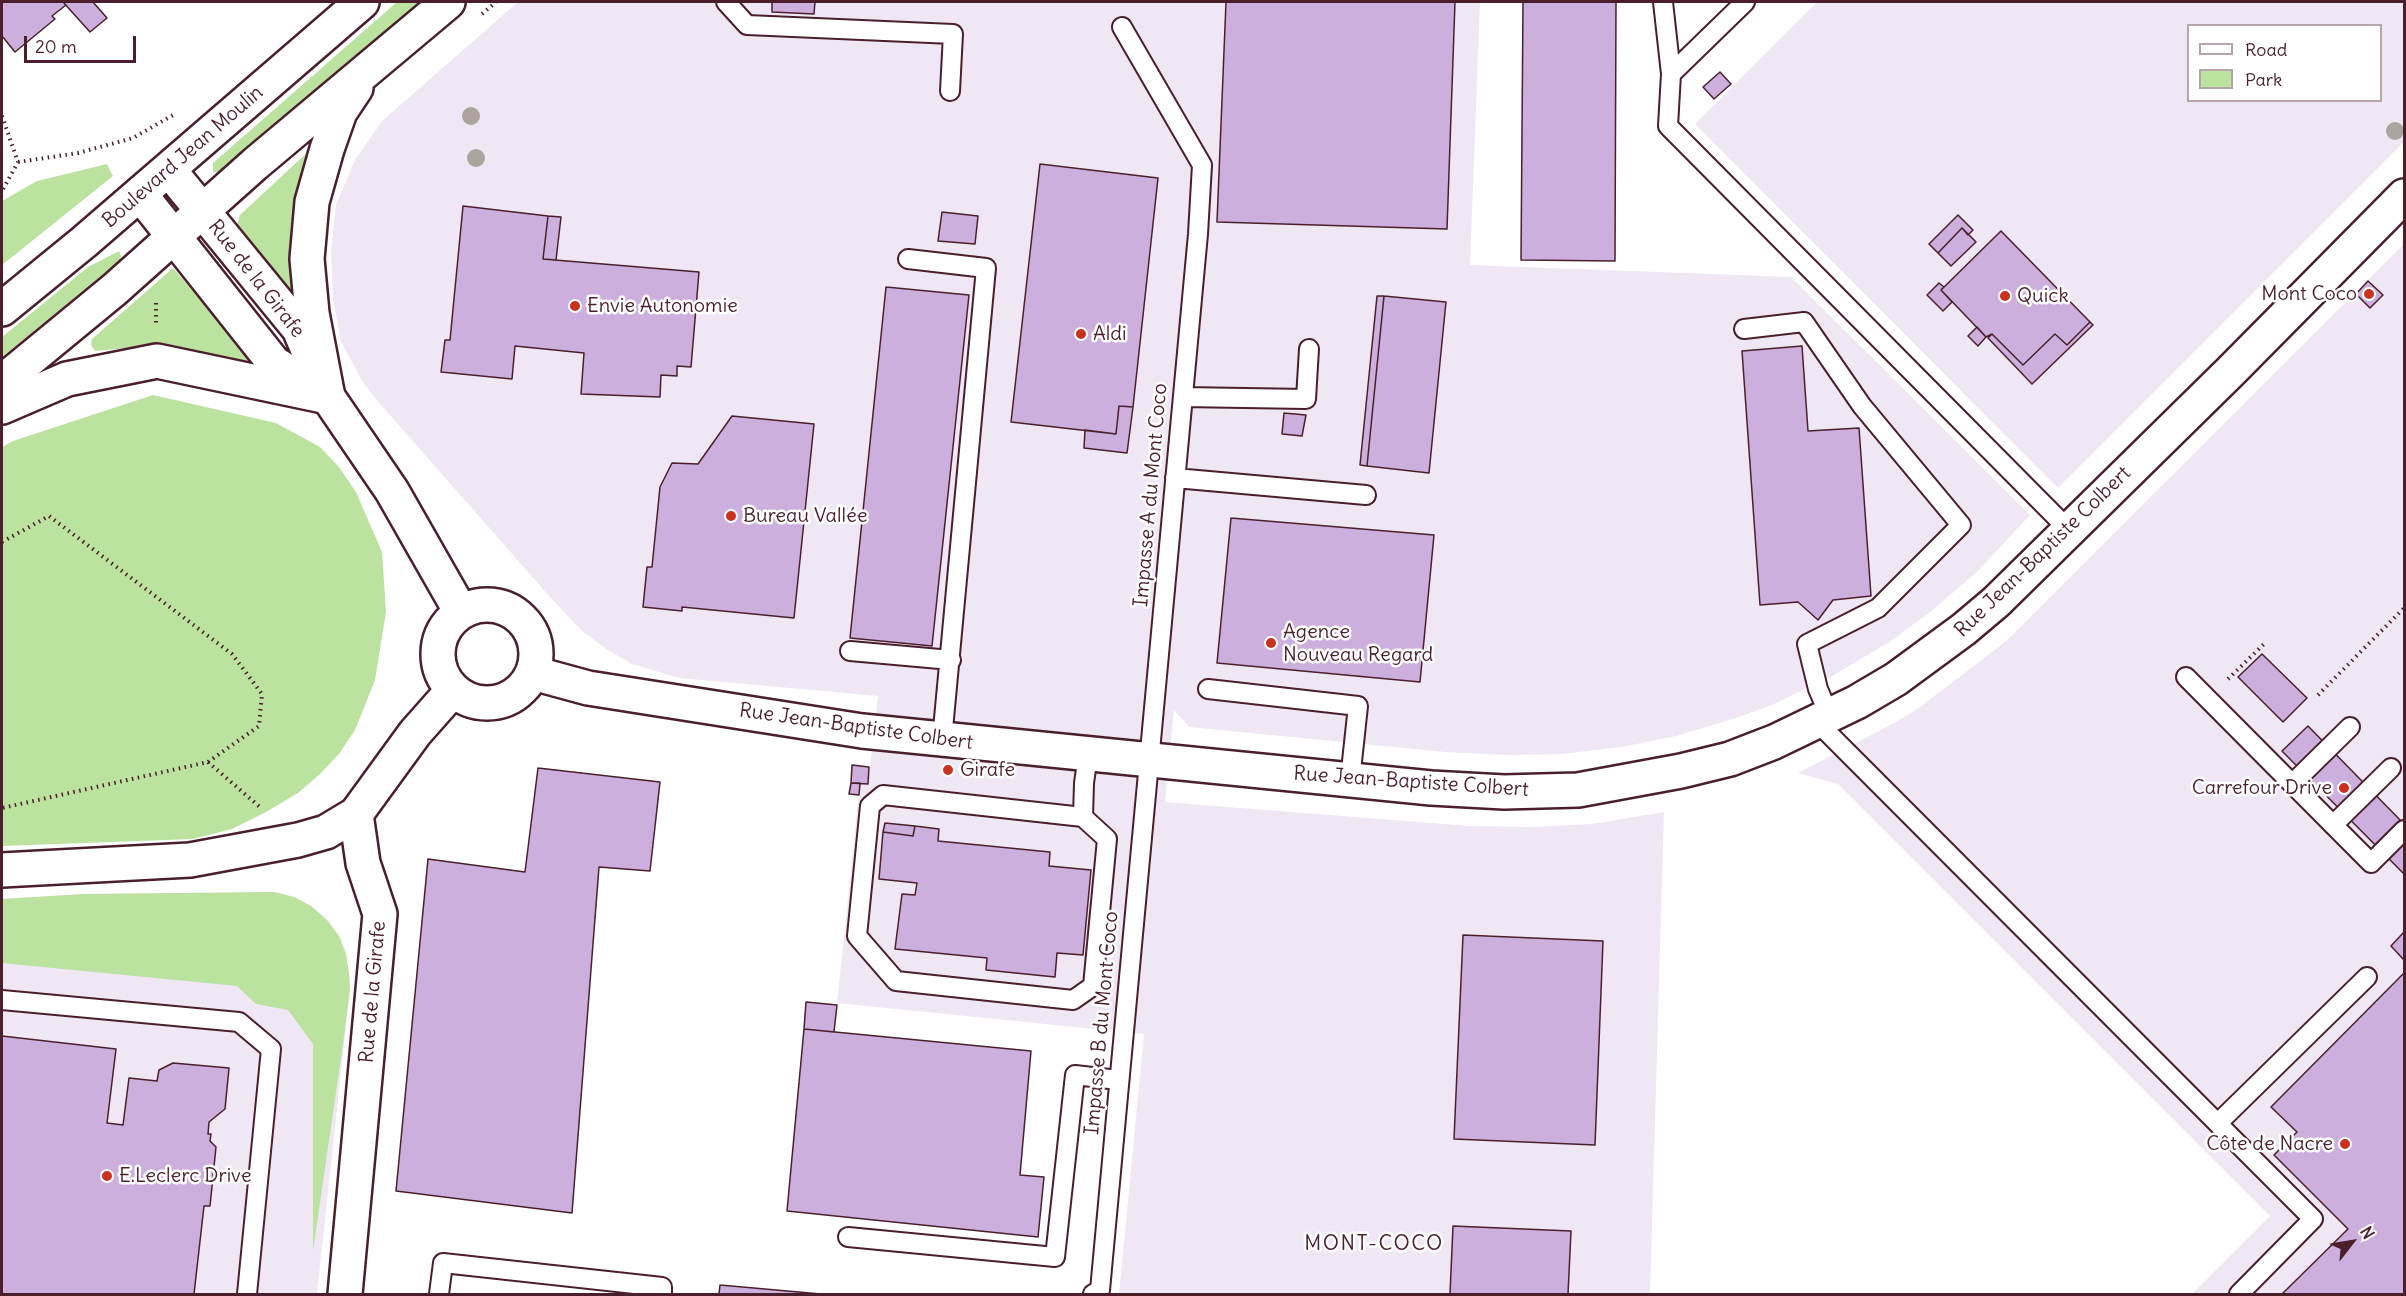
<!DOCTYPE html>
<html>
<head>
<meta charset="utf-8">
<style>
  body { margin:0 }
  #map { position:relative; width:2406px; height:1296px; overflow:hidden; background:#fff; font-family:Delius,sans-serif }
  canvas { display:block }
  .frame { position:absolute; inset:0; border:3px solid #4a1f2b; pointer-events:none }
  .legend { position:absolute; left:2187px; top:24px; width:195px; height:78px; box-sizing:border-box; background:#fff; border:2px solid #b7a5aa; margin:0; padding:8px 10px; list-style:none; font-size:18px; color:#4a1f2b }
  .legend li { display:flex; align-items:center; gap:12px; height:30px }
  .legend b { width:30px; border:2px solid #b7a5aa }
  .north { position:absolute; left:2322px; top:1212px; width:60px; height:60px; -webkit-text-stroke:4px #fff; paint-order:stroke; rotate:59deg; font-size:16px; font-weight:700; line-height:24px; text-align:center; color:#4a1f2b }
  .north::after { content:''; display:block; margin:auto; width:21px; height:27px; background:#4a1f2b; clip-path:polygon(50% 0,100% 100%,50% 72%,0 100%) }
  .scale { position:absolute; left:24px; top:36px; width:112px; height:27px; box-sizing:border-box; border:3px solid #4a1f2b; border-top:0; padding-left:8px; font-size:18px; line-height:21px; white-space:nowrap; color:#4a1f2b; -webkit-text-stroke:4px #fff; paint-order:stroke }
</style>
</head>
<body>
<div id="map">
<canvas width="2406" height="1296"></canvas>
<div class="frame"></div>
<ul class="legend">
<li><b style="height:8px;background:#fff"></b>Road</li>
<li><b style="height:16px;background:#bbe29e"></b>Park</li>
</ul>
<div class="north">N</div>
<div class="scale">20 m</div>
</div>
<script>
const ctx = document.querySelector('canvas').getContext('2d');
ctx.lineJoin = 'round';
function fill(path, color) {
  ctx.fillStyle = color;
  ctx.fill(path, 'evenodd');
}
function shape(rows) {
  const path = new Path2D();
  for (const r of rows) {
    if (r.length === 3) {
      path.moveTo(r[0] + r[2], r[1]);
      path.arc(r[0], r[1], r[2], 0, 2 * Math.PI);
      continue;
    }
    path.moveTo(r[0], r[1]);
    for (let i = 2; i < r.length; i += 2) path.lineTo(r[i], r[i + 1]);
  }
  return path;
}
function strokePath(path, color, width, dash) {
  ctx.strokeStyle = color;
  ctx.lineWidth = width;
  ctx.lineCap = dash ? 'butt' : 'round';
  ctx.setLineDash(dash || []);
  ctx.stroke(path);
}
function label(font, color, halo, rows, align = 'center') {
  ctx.font = font + ' Delius,sans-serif';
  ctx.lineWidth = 5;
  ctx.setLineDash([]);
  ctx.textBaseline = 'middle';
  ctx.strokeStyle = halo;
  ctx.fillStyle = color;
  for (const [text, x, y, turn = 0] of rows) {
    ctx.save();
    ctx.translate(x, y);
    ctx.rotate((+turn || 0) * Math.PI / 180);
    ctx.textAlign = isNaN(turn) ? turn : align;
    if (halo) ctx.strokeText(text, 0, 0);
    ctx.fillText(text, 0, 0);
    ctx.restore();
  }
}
fill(shape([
  [518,2,1480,2,1470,265,1791,277,2030,515,1977,572,1929,613,1888,643,1832,676,1772,705,1733,719,1676,736,1622,747,1561,754,1508,755,1445,752,1189,727,1174,710,1165,802,1469,826,1531,827,1592,824,1664,812,1650,1294,1119,1294,1144,1034,837,1003,860,783,868,784,878,696,679,678,632,664,606,649,581,630,550,597,381,405,362,381,341,341,333,299,331,250,336,205,355,160,382,121],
  [1817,2,2404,2,2404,142,2058,488,1695,124],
  [2188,26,2380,26,2380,100,2188,100],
  [2404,244,2404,1294,2192,1294,2270,1216,1838,784,1798,773,1896,722,1920,707,2005,642],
  [274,892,294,897,311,906,327,920,339,936,346,954,349,974,350,989,317,1294,2,1294,2,899,85,894]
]), '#f0e7f4');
fill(shape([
  [397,2,419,2,222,172,213,172,213,163],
  [312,148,301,181,297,227,296,302,236,228,240,215],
  [107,164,113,176,2,265,2,201,37,181],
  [119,251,121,256,120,260,2,357,2,337,88,267],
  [173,268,260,369,218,355,159,345,95,351,91,345,92,339],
  [153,395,276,423,320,447,339,467,356,492,382,552,386,612,375,680,355,730,339,754,320,774,298,793,266,812,232,829,193,839,2,846,2,447,13,441],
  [274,892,294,897,311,906,327,920,339,936,346,954,349,974,350,989,343,1044,313,1251,313,1044,288,1010,256,1004,237,986,2,963,2,899,85,894]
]), '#bbe29e');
const building = shape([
  [2,2,63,2,66,5,52,16,55,19,15,52,2,36,2,2],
  [63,2,93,2,107,18,90,32,63,2],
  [772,2,815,2,814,14,772,12,772,2],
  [1226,2,1455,2,1447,229,1217,222,1226,2],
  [1523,2,1616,2,1615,261,1521,260,1523,2],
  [1720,72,1731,84,1714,99,1703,87,1720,72],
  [1040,164,1158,178,1133,407,1119,406,1116,434,1011,422,1040,164],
  [463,206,548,216,543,259,699,272,691,367,677,366,677,376,661,375,660,397,581,394,584,353,515,346,512,379,441,372,445,340,450,340,463,206],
  [942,212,978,216,975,244,938,241,942,212],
  [1958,215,1973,230,1968,235,1962,228,1938,253,1929,244,1958,215],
  [548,216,561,217,556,260,543,259,548,216],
  [1962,228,1976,242,1951,266,1938,253,1962,228],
  [2001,231,2090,322,2067,345,2055,334,2023,365,1992,334,1986,337,1941,290,2001,231],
  [2368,281,2383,295,2370,308,2356,294,2368,281],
  [1939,283,1944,287,1941,290,1952,302,1943,311,1927,295,1939,283],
  [886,287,969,295,932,646,850,638,886,287],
  [1377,296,1384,296,1367,466,1360,465,1377,296],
  [1384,296,1446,302,1429,473,1367,466,1384,296],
  [2090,322,2093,325,2032,384,1988,338,1992,334,2023,365,2055,334,2067,345,2090,322],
  [1977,327,1986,337,1978,346,1968,336,1977,327],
  [1802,346,1808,431,1859,428,1871,596,1833,600,1818,620,1798,602,1760,605,1742,351,1802,346],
  [1119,406,1133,407,1127,453,1084,448,1085,430,1116,434,1119,406],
  [1284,413,1306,415,1302,436,1282,434,1284,413],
  [732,416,814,424,794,618,682,607,682,611,643,607,647,567,652,567,660,487,672,463,698,464,732,416],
  [1231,518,1434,535,1420,682,1217,663,1231,518],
  [2262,654,2307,698,2283,722,2238,677,2262,654],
  [2308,726,2404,824,2404,874,2282,751,2308,726],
  [852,765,869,767,868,784,851,783,852,765],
  [538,768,660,782,650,871,599,867,572,1213,396,1191,428,859,525,872,538,768],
  [851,783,860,783,859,795,849,794,851,783],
  [885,823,915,826,913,836,883,832,885,823],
  [915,826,939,829,938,841,1050,852,1049,866,1091,870,1083,955,1057,953,1055,977,986,970,987,958,895,949,902,894,915,895,917,883,879,879,883,832,913,836,915,826],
  [2404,932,2404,960,2391,946,2404,932],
  [1463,935,1603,941,1595,1145,1454,1139,1463,935],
  [2404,973,2404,1294,2282,1294,2348,1229,2274,1155,2297,1132,2271,1107,2404,973],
  [806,1002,837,1005,834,1032,804,1029,806,1002],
  [804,1029,1031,1051,1020,1175,1044,1177,1038,1237,787,1211,804,1029],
  [2,1036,116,1049,107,1123,123,1125,129,1078,157,1081,159,1070,173,1063,229,1068,225,1109,209,1122,208,1134,211,1134,210,1141,216,1147,210,1206,204,1206,194,1294,2,1294,2,1036],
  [1453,1226,1571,1231,1568,1294,1450,1294,1453,1226],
  [720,1285,821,1294,719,1294,720,1285]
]);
fill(building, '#ccafdc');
strokePath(building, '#4a1f2b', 1.5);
const service = shape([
  [726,2,747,25,953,34,950,91],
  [1663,2,1671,74],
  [1745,2,1671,74,1668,126,2069,530],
  [908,259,986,268,942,740],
  [1744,329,1804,322,1862,406,1961,525,1878,608,1807,644,1818,689,1829,715],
  [1183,397,1306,399,1309,349],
  [1175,478,1366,495],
  [850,651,951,660],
  [2186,677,2371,863,2404,830],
  [1208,689,1358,706,1350,780],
  [1817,722,2313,1219,2239,1294],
  [2292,784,2350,727],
  [1083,817,1107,839,1093,986,1073,1000,896,981,857,936,870,806,883,795,1083,817,1084,783,1088,755],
  [2333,825,2391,768],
  [2,1000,239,1022,271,1049,247,1294],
  [2218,1123,2367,977],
  [848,1237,1055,1257,1075,1075,1118,1080],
  [439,1294,443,1263,662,1287,662,1294],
  [1093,1294,1100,1290,1198,234,1202,165,1122,27]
]);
const minor = shape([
  [533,673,588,688,862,731,1431,788,1504,792,1578,790,1681,771,1730,759,1774,742,1857,702,1896,679,1964,629,1996,602,2232,370,2404,196]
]);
const tertiary = shape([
  [169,170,299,329,328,397,392,491,461,612],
  [140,194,274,363,311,386],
  [2,407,67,379,157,361,328,397],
  [487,654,49],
  [2,870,190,860,298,840,326,832,356,814,415,733,453,690],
  [345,1294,380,914,363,863,356,814]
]);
const secondary = shape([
  [2,309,84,242,362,2],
  [2,382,115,289,255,164,448,2],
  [328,397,312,313,307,259,312,202,327,149,340,112,356,88]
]);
strokePath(service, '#4a1f2b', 22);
strokePath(minor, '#4a1f2b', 38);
strokePath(tertiary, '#4a1f2b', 38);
strokePath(secondary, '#4a1f2b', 38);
strokePath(shape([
  [482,14,496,2],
  [2,116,18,162,2,191],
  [18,162,78,153,133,138,173,115],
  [156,303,156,325],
  [2,542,49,516,232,654,262,694,259,726,208,762,2,808],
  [2228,679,2266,642],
  [2318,695,2404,608],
  [208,762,261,808]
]), '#4a1f2b', 4, [1.5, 4.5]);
strokePath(service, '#fff', 18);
strokePath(minor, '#fff', 33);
strokePath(tertiary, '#fff', 33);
strokePath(secondary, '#fff', 33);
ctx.fillStyle = '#aea49e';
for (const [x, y] of [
  [471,116],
  [2395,131],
  [476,158]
]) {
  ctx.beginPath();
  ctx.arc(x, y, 9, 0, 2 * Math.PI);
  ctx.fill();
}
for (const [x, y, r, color] of [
  [2369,294,6,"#c8321e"],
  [2005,296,6,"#c8321e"],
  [575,306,6,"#c8321e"],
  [1081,334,6,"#c8321e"],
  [731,516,6,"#c8321e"],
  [1271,643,6,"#c8321e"],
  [948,770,6,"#c8321e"],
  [2344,788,6,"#c8321e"],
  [2345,1144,6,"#c8321e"],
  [107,1176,6,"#c8321e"]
]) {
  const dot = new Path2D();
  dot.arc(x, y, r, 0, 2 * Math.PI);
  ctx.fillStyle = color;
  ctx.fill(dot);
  strokePath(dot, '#fff', 2);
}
label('20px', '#4a1f2b', '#fff', [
  ["Boulevard Jean Moulin",183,157,-41],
  ["Rue de la Girafe",256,279,52],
  ["Impasse A du Mont Coco",1151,495,-85],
  ["Rue Jean-Baptiste Colbert",2043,552,-44],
  ["Rue Jean-Baptiste Colbert",856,727,8],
  ["Rue Jean-Baptiste Colbert",1411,782,4],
  ["Rue de la Girafe",373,992,-85],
  ["Impasse B du Mont Coco",1102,1023,-85]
]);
label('20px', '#4a1f2b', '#fff', [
  ["Mont Coco",2357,294,"right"],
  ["Quick",2017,296],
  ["Envie Autonomie",587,306],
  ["Aldi",1093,334],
  ["Bureau Vallée",743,516],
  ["Agence",1283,632],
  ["Nouveau Regard",1283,655],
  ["Girafe",960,770],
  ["Carrefour Drive",2332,788,"right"],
  ["Côte de Nacre",2333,1144,"right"],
  ["E.Leclerc Drive",119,1176]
], 'left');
ctx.letterSpacing = '1.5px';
label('21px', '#4a1f2b', '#fff', [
  ["MONT-COCO",1374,1244]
]);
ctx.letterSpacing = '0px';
</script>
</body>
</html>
